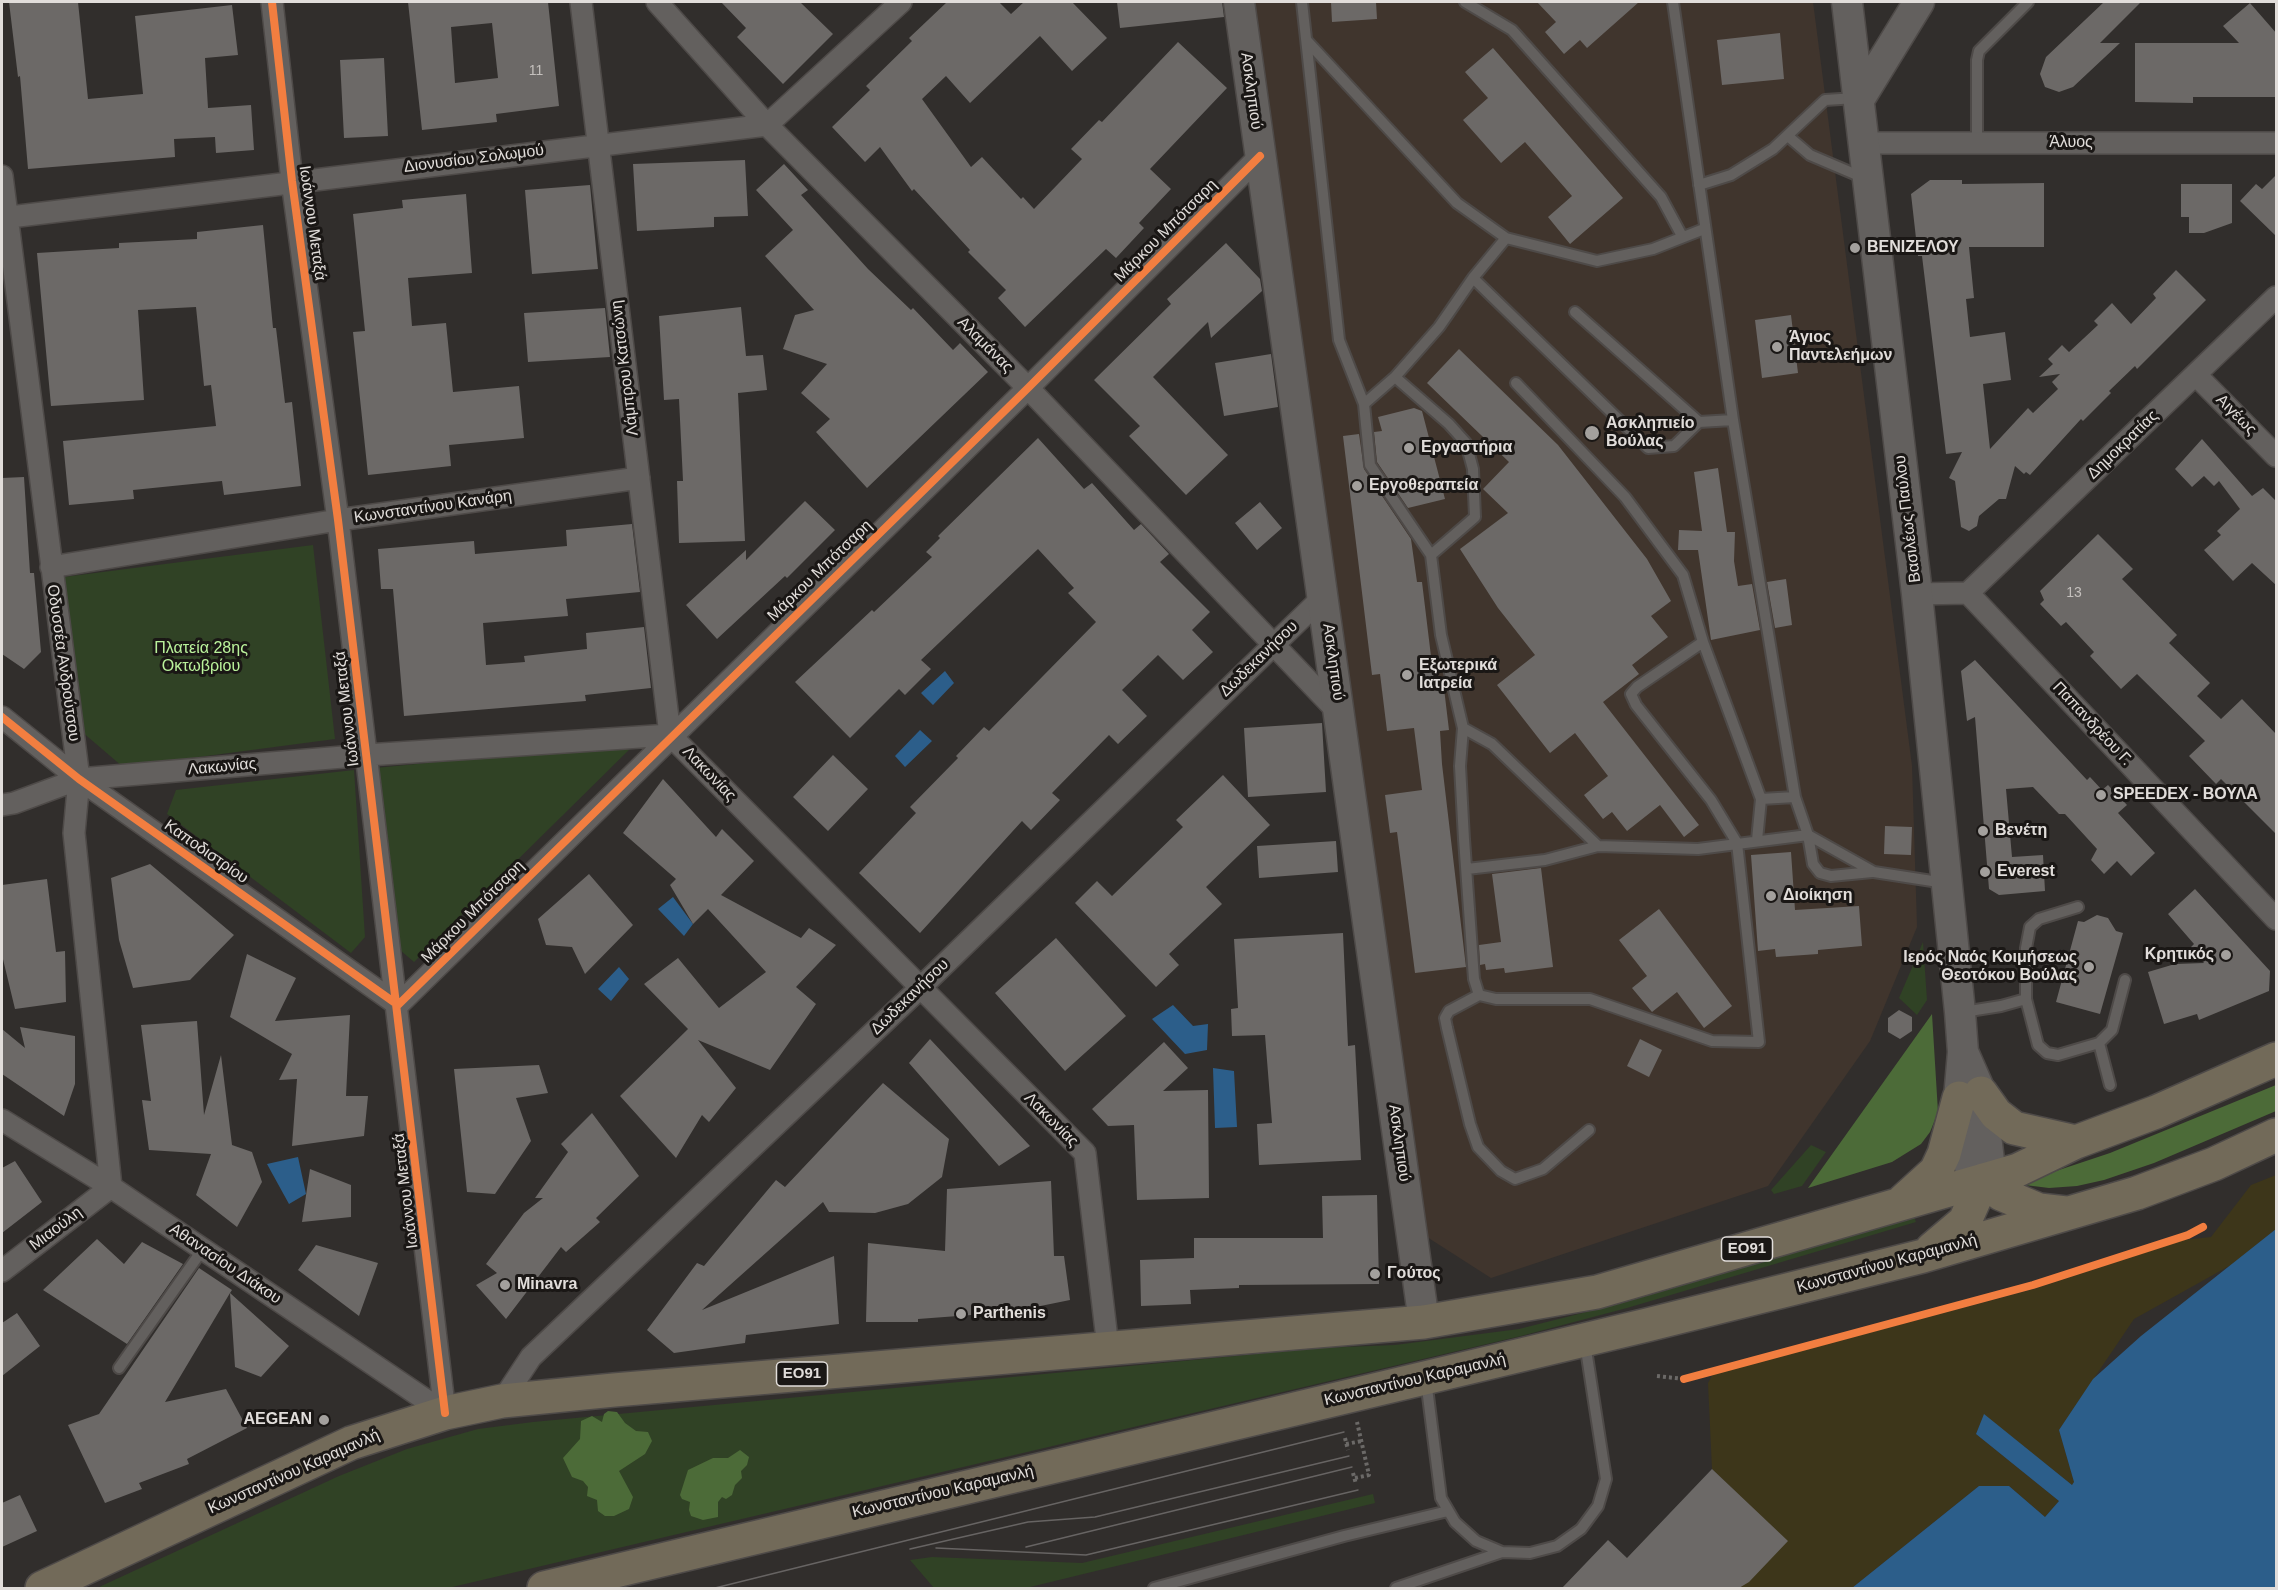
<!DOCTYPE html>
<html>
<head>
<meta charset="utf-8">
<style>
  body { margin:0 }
  #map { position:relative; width:2278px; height:1590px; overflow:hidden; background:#312e2c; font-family:Arial,sans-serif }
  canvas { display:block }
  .frame { position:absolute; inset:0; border:3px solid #e1ddda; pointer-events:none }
</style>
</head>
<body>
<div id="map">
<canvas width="2278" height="1590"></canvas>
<div class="frame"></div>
</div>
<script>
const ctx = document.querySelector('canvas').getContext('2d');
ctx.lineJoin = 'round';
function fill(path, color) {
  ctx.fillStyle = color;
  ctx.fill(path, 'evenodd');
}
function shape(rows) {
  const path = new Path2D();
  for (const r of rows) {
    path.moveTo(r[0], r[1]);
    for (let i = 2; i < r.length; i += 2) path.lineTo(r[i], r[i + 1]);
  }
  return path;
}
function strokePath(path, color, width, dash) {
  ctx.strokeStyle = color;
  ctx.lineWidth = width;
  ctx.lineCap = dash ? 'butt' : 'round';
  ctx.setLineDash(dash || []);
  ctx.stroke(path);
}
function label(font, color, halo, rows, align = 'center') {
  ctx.font = font + ' Arial,sans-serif';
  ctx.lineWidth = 6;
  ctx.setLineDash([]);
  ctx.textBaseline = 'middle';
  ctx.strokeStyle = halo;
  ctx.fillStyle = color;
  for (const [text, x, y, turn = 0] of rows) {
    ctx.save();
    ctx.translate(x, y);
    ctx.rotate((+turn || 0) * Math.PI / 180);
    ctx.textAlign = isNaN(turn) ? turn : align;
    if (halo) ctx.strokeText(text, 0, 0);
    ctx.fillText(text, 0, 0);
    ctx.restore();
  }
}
fill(shape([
  [1254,2,1813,2,1912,766,1917,927,1870,1041,1768,1186,1491,1278,1427,1237]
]), '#40352d');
fill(shape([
  [313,545,335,739,123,767,81,731,64,577],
  [636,743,414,962,400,950,375,768],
  [354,770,365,937,351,953,167,814,176,790],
  [1923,942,1927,1000,1917,1015,1899,998],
  [1811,1145,1826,1152,1802,1186,1774,1194,1771,1190],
  [1914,1217,1916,1222,1627,1308,1521,1336,448,1588,97,1588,339,1476,407,1449,478,1429,533,1422,1321,1348,1395,1345,1519,1329,1626,1302],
  [1373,1494,1375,1503,1026,1588,934,1588,910,1560,932,1557,1082,1563]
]), '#304225');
fill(shape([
  [1932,1014,1938,1112,1930,1132,1921,1144,1892,1162,1808,1188],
  [2276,1085,2276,1111,2154,1163,2104,1180,2077,1186,2049,1188,2017,1184,2110,1153],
  [608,1411,617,1412,625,1423,636,1431,648,1432,652,1441,645,1454,619,1471,633,1497,629,1509,614,1516,605,1516,598,1511,597,1500,587,1496,588,1487,583,1481,572,1477,563,1458,580,1439,581,1421,592,1416,602,1422,604,1414],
  [740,1450,749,1457,747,1465,741,1471,742,1478,735,1485,732,1495,726,1499,722,1497,718,1502,718,1517,703,1520,691,1516,689,1510,690,1502,682,1499,680,1495,688,1470,713,1458,728,1458]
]), '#4c6b38');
fill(shape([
  [2276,1175,2276,1229,2231,1265,2134,1319,2059,1430,2074,1482,2072,1485,1984,1415,1976,1434,2059,1501,2045,1517,2009,1486,1979,1486,1852,1588,1736,1588,1787,1541,1712,1469,1708,1383,1713,1374,2034,1289,2183,1240,2211,1237,2251,1185]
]), '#3d361a');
fill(shape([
  [945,671,954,683,933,705,921,693],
  [920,730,932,741,905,767,895,756],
  [673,897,693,924,684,936,658,909],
  [619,967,629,979,611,1001,598,989],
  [1173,1005,1193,1026,1208,1024,1207,1050,1185,1054,1152,1019],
  [1213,1068,1234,1071,1237,1127,1215,1128],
  [298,1157,306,1194,289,1204,267,1164],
  [2276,1229,2276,1588,1852,1588,1979,1486,2009,1486,2045,1517,2059,1501,1976,1434,1984,1414,2072,1485,2074,1482,2059,1430,2093,1379,2141,1336]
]), '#2c5e8a');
fill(shape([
  [9,2,78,2,88,99,143,94,135,16,232,5,238,55,205,58,208,108,251,105,254,150,216,153,215,137,174,139,175,157,28,169,20,76,18,77],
  [408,2,548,2,559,106,496,114,497,122,422,130],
  [492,23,498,78,455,83,451,27],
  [721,2,800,2,833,34,783,84,737,37,746,28],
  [947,2,999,2,1011,14,1024,2,1072,2,1107,38,1072,71,1040,36,970,103,946,76,922,99,971,167,982,157,1021,199,1023,197,1034,209,1082,159,1071,149,1099,120,1102,122,1178,42,1227,88,1150,169,1171,189,1139,223,1144,228,1116,258,1106,249,1025,327,998,298,1006,290,968,252,970,250,914,189,912,191,880,147,865,162,832,127,870,90,866,86,912,41,909,38],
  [1117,2,1222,2,1224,17,1120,28],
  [1331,2,1376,2,1377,19,1332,22],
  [1537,2,1639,2,1587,48,1580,40,1564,54,1545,32,1556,22],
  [2104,2,2141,2,2100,43,2120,43,2073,87,2059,92,2045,87,2040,74,2046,57],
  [2250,3,2277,34,2277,97,2193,97,2193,103,2135,102,2135,43,2239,43,2223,26],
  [1780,33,1784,79,1722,85,1717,40],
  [1493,48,1623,198,1570,244,1548,217,1572,196,1525,142,1501,163,1463,120,1488,98,1465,72],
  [384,58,388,136,344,138,340,60],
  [745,160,748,216,714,217,714,227,637,231,633,164],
  [784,164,808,190,801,195,868,269,911,310,913,308,953,350,960,343,988,372,867,488,816,432,830,419,801,393,827,364,783,349,795,315,814,310,765,256,793,230,756,190],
  [2277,174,2277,237,2240,201,2256,184,2262,189],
  [1930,180,1962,180,1962,184,2044,183,2044,247,1969,247,1974,298,1966,299,1970,337,2005,332,2011,380,1983,384,1990,449,2028,408,2033,413,2058,389,2052,382,2060,374,2039,377,2053,364,2048,359,2062,345,2069,352,2098,325,2094,321,2112,303,2131,324,2156,298,2153,294,2176,270,2206,300,2137,369,2135,366,2109,391,2111,393,2083,421,2081,419,2030,475,2026,472,2024,474,2015,466,2006,499,1999,499,1979,516,1977,526,1969,531,1961,527,1955,481,1949,478,1962,452,1946,454,1922,256,1918,256,1911,194],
  [2181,184,2232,184,2232,223,2204,233,2189,233,2189,217,2181,217],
  [590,185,598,269,532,274,525,190],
  [466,194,472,273,408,278,412,326,446,323,453,392,519,386,524,438,449,445,451,466,368,475,353,332,365,331,353,214,403,208,402,200],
  [263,225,273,328,276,328,285,403,292,402,301,486,224,495,222,481,133,490,134,499,69,505,63,441,216,426,211,385,204,386,196,307,138,310,144,400,51,406,37,253,119,248,119,243,197,239,197,232],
  [1226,243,1260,279,1262,291,1211,338,1208,322,1153,377,1228,455,1186,495,1129,436,1140,426,1094,380,1171,304,1167,299],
  [741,307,746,356,763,355,767,390,738,393,745,541,679,543,677,481,683,481,679,399,664,400,659,316],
  [605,308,610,357,528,362,524,313],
  [1791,315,1798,373,1762,378,1755,320],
  [1459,349,1558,445,1647,559,1671,601,1651,616,1668,637,1632,665,1639,674,1603,702,1699,825,1684,837,1660,805,1627,831,1612,812,1603,819,1584,795,1608,776,1575,733,1550,753,1497,685,1535,655,1498,608,1460,549,1508,513,1483,489,1509,462,1427,383],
  [1271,354,1278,407,1224,416,1215,363],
  [1414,408,1422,411,1445,499,1408,508,1377,462,1374,432,1382,431,1378,417],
  [1359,434,1364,469,1411,539,1417,582,1422,582,1434,681,1443,680,1449,730,1440,731,1442,764,1466,967,1415,973,1397,832,1390,833,1385,795,1422,790,1414,728,1387,731,1380,674,1372,675,1343,436],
  [1038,438,1084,489,1092,483,1134,530,1141,524,1169,554,1160,562,1210,612,1192,630,1213,652,1183,680,1158,655,1122,690,1147,716,1118,744,1109,735,1052,793,1060,800,1031,830,1022,821,920,933,859,873,916,813,910,807,958,758,956,756,984,727,989,731,1096,622,1068,593,1074,588,1038,549,921,660,931,669,905,695,899,689,850,738,795,682,872,610,874,612,932,557,926,552,940,538,938,536],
  [2202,439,2252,496,2263,488,2277,502,2277,586,2252,563,2233,581,2204,550,2221,535,2217,531,2240,509,2219,481,2214,486,2204,476,2192,487,2175,469],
  [1718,468,1727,532,1735,532,1734,561,1738,586,1752,584,1760,630,1711,640,1698,550,1678,550,1679,530,1702,531,1694,472],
  [24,477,30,573,34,573,41,652,24,669,2,654,2,478],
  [805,501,835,530,787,578,785,576,717,639,686,605,746,550,746,560],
  [1260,502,1282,528,1257,550,1235,523],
  [632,524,640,592,566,599,568,616,483,623,486,665,525,662,524,656,587,649,586,633,644,627,651,688,585,695,586,701,404,716,393,589,381,589,378,549,474,541,475,554,567,546,566,530],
  [2098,534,2133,569,2122,579,2177,635,2169,643,2210,683,2197,696,2221,719,2242,699,2277,735,2277,835,2221,779,2216,784,2189,756,2205,741,2137,674,2121,689,2090,656,2094,652,2066,622,2061,626,2040,604,2044,600,2040,591],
  [1786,579,1792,625,1775,628,1767,582],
  [1975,660,2087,780,2090,777,2102,790,2108,785,2127,805,2118,813,2155,853,2131,876,2117,861,2104,874,2091,860,2097,849,2065,814,2059,814,2033,787,2006,789,2012,857,2043,855,2045,891,1999,895,1989,889,1975,717,1967,721,1961,671],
  [1322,723,1326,792,1248,797,1244,728],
  [833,755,868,789,828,831,793,797],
  [1223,775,1270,825,1206,887,1222,904,1169,954,1179,965,1156,987,1075,903,1097,881,1112,896,1183,827,1176,820],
  [663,779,716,837,722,829,754,861,721,895,801,938,809,928,836,945,796,987,816,1004,770,1070,698,1040,736,1088,709,1122,702,1115,676,1158,620,1096,688,1029,644,984,678,958,719,1008,766,972,708,909,693,924,670,885,676,879,623,833],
  [1885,826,1912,827,1911,855,1884,854],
  [1336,841,1338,872,1259,878,1257,846],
  [1791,852,1795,910,1859,906,1862,946,1818,950,1818,954,1776,957,1775,949,1758,951,1751,855],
  [150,864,234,935,190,980,133,988,119,940,111,878],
  [1541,868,1553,967,1505,973,1504,968,1486,970,1485,964,1480,965,1479,945,1501,942,1492,874],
  [589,874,633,925,585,974,572,947,546,945,538,919],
  [47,879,56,952,65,951,66,1002,15,1009,2,955,2,885],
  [2195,889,2270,971,2269,991,2199,1020,2197,1014,2164,1024,2148,972,2175,964,2204,963,2191,947,2194,944,2168,914],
  [1659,909,1732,1006,1704,1028,1677,992,1652,1012,1632,988,1647,976,1619,940],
  [2097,915,2108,918,2116,931,2123,933,2100,1014,2056,1002,2078,921,2084,922],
  [1343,933,1348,1046,1355,1045,1361,1160,1259,1165,1257,1124,1272,1123,1265,1035,1232,1036,1231,1009,1238,1008,1234,939],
  [1056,938,1126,1016,1065,1071,995,993],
  [247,954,296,978,275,1021,350,1015,346,1096,368,1096,364,1136,292,1146,297,1079,279,1080,292,1054,230,1017],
  [1899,1010,1912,1017,1912,1031,1900,1039,1888,1032,1888,1018],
  [197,1021,204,1115,221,1055,232,1145,252,1152,262,1182,237,1227,196,1195,211,1154,149,1150,142,1100,151,1101,141,1025],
  [20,1027,75,1036,75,1084,64,1116,2,1074,2,1029,25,1048],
  [930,1039,1030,1146,999,1166,909,1063],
  [1640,1039,1662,1050,1649,1077,1627,1066],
  [1164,1042,1188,1068,1163,1091,1208,1090,1209,1198,1137,1200,1134,1125,1108,1126,1092,1109],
  [539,1065,548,1093,516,1098,531,1141,495,1194,467,1192,454,1069],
  [883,1083,949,1139,942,1177,908,1204,875,1213,829,1212,823,1202,702,1310,834,1256,839,1324,746,1335,745,1343,674,1353,647,1330,697,1263,704,1266,776,1180,785,1187],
  [592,1113,639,1176,596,1218,600,1222,566,1252,561,1247,506,1319,476,1285,497,1273,486,1264,524,1213,543,1198,535,1198,568,1152,561,1144],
  [15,1161,42,1202,2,1233,2,1168],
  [310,1169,351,1185,351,1217,302,1222],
  [1051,1181,1054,1256,1064,1256,1070,1300,1011,1312,918,1319,918,1322,866,1322,868,1243,945,1251,947,1189],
  [1377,1195,1379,1284,1239,1285,1239,1288,1190,1290,1191,1304,1141,1306,1140,1260,1194,1258,1194,1238,1323,1238,1322,1196],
  [97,1239,124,1264,142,1242,183,1264,127,1344,43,1290],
  [316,1245,378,1263,359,1316,298,1270],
  [199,1268,232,1290,230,1293,289,1346,261,1377,235,1367,230,1293,165,1402,226,1389,247,1428,187,1459,189,1464,139,1483,142,1489,105,1503,68,1425,99,1414],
  [17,1313,40,1346,2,1376,2,1323],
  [1712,1469,1788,1541,1749,1582,1739,1588,1562,1588,1608,1540,1627,1558],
  [20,1495,37,1531,2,1547,2,1503]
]), '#6c6967');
const lane = shape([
  [1302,2,1339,340,1364,404],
  [1465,2,1512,30,1661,197,1682,236],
  [1673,2,1733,420,1795,797,1808,835,1874,872,1945,883],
  [1307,41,1457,203,1506,238],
  [1789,137,1810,155,1864,178],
  [1977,143,1977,60,1979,51,2028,2],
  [1699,185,1731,175,1773,149,1825,100,1856,98],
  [1473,278,1648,448,1674,446,1699,422],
  [1575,312,1699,422,1733,420],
  [1395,377,1449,424,1466,443,1473,469,1475,517,1431,555],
  [1516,383,1625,497,1683,575,1703,642],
  [1463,728,1492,744,1598,846],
  [1757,840,1761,799],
  [1467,869,1545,860,1598,846,1698,849,1808,835,1813,864,1820,873,1831,876,1872,872],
  [2078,907,2039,919,2030,927,2026,948,2026,999,2038,1045,2047,1053,2058,1055,2099,1043,2112,1030,2125,980],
  [1479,995,1474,979,1464,839,1460,766,1463,728,1441,635,1431,555,1370,465,1364,404,1395,377,1439,327,1473,278,1506,238,1597,261,1653,249,1704,229],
  [1963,1012,2001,1006,2026,999],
  [2099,1043,2110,1085],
  [1589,1130,1543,1169,1515,1179,1501,1171,1478,1147,1470,1124,1447,1028,1445,1018,1449,1011,1479,995,1496,999,1590,999,1712,1041,1759,1042,1737,843,1711,800,1636,705,1631,694,1637,687,1703,642,1761,799,1795,797],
  [119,1368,203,1249],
  [1426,1380,1441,1498,1455,1522,1476,1541,1502,1552,1530,1553,1557,1546,1581,1529,1598,1506,1606,1479,1585,1343],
  [1154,1588,1344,1536,1448,1511],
  [1396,1588,1502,1552]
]);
const street = shape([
  [272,2,292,181,338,520,445,1413],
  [581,2,670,735],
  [657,2,767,125,1028,388,1339,713],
  [1865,143,2276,143],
  [2,176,79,779,74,833,111,1187,2,1271],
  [2,218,767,125,901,2],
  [2196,375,2276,456],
  [51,567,338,520,639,478],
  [1968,593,2276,297],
  [1917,594,1968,593,2276,919],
  [2,717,79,779,398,1005,1028,388,1260,156],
  [2,805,14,803,79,779,367,755,670,735,1085,1153,1108,1348],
  [2,1120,111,1187,445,1413],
  [502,1401,531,1357,919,989,1323,597]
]);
const secondary = shape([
  [1239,2,1424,1322],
  [1847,2,1917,594,1960,1012,1963,1052,1959,1098,1963,1145,1970,1167,1983,1180,1989,1161,1981,1093,1963,1052],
  [1860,98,1919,2]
]);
const highway = shape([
  [1981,1093,1996,1114,2014,1128,2076,1142],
  [1983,1180,2001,1194,2039,1210,2066,1213],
  [1903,1201,1936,1171,1944,1154,1959,1098],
  [1932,1249,1965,1221,1983,1180],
  [42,1588,351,1443,445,1413,502,1401,614,1390,1424,1322,1597,1292,2018,1170,2076,1142,2156,1112,2276,1059],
  [544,1588,1647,1325,1923,1256,2137,1193,2214,1164,2276,1135]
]);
strokePath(lane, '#4e4a48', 14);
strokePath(street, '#4e4a48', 24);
strokePath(secondary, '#4e4a48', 33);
strokePath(highway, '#4e4a48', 36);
strokePath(shape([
  [1657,1376,1684,1379],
  [1345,1438,1348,1450],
  [1346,1444,1362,1441],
  [1353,1473,1356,1484],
  [1355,1478,1369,1475,1357,1422]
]), '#6b6967', 4, [3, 3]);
strokePath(lane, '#63605e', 10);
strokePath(street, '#63605e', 21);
strokePath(secondary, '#63605e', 30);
strokePath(highway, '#726a59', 33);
strokePath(shape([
  [1026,1547,1352,1467],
  [936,1548,1086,1555,1358,1490],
  [910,1549,1028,1522,1095,1517,1349,1456],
  [715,1588,1344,1432]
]), '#676463', 1.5);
strokePath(shape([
  [272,2,292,181,338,520,445,1413],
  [2,717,79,779,398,1005,1028,388,1260,156],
  [1684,1379,2033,1285,2188,1235,2203,1227]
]), '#f27e40', 8);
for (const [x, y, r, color] of [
  [1855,248,6,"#a3a09d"],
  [1777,347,6,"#a3a09d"],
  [1592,433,8,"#a3a09d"],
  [1409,448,6,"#a3a09d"],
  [1357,486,6,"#a3a09d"],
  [1407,675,6,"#a3a09d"],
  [2101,795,6,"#a3a09d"],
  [1983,831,6,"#a3a09d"],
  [1985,872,6,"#a3a09d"],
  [1771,896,6,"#a3a09d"],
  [2226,955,6,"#a3a09d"],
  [2089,967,6,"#a3a09d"],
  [1375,1274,6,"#a3a09d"],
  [505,1285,6,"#a3a09d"],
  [961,1314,6,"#a3a09d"],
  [324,1420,6,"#a3a09d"]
]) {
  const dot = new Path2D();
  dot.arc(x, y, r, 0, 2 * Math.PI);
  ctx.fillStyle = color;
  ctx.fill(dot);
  strokePath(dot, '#1a1715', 2);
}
label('14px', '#c4c0bd', null, [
  ["11",536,71],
  ["13",2074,593]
]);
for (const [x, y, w] of [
  [1747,1249,51],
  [802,1374,51]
]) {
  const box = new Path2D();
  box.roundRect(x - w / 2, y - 12, w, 24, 4.5);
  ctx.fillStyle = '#1a1715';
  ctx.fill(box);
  strokePath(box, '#e1ddda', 1.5);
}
label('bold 15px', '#e1ddda', null, [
  ["ΕΟ91",1747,1249],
  ["ΕΟ91",802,1374]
]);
label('16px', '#e1ddda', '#1a1715', [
  ["Ασκληπιού",1251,91,82],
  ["Άλυος",2071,143],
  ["Διονυσίου Σολωμού",474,159,-7],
  ["Ιωάννου Μεταξά",312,223,82],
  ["Μάρκου Μπότσαρη",1166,231,-45],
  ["Αλαμάνας",985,345,45],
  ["Λάμπρου Κατσώνη",625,368,-97],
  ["Αιγέως",2236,415,45],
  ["Δημοκρατίας",2123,445,-44],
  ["Κωνσταντίνου Κανάρη",433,507,-8],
  ["Βασιλέως Παύλου",1908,519,-97],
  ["Μάρκου Μπότσαρη",820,571,-44],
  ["Δωδεκανήσου",1259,659,-44],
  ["Ασκληπιού",1333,662,82],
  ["Οδυσσέα Ανδρούτσου",63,663,82],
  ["Ιωάννου Μεταξά",347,709,-97],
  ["Παπανδρέου Γ.",2092,724,47],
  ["Λακωνίας",222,767,-5],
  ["Λακωνίας",709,774,46],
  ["Καποδιστρίου",206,852,35],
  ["Μάρκου Μπότσαρη",473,912,-45],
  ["Δωδεκανήσου",910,997,-44],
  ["Λακωνίας",1051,1120,45],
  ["Ασκληπιού",1399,1143,82],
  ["Ιωάννου Μεταξά",406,1191,-97],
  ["Μιαούλη",56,1229,-37],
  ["Αθανασίου Διάκου",225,1264,34],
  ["Κωνσταντίνου Καραμανλή",1887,1264,-15],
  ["Κωνσταντίνου Καραμανλή",1415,1380,-13],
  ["Κωνσταντίνου Καραμανλή",294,1472,-24],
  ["Κωνσταντίνου Καραμανλή",943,1492,-13]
]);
label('bold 16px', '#e1ddda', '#1a1715', [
  ["ΒΕΝΙΖΕΛΟΥ",1867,248],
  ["Άγιος",1789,338],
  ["Παντελεήμων",1789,356],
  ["Ασκληπιείο",1606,424],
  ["Βούλας",1606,442],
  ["Εργαστήρια",1421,448],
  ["Εργοθεραπεία",1369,486],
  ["Εξωτερικά",1419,666],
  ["Ιατρεία",1419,684],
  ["SPEEDEX - ΒΟΥΛΑ",2113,795],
  ["Βενέτη",1995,831],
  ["Everest",1997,872],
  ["Διοίκηση",1783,896],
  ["Κρητικός",2214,955,"right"],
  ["Ιερός Ναός Κοιμήσεως",2077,958,"right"],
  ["Θεοτόκου Βούλας",2077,976,"right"],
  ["Γούτος",1387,1274],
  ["Minavra",517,1285],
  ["Parthenis",973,1314],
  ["AEGEAN",312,1420,"right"]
], 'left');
label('16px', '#baf29b', '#1a1715', [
  ["Πλατεία 28ης",201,649],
  ["Οκτωβρίου",201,667]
]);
</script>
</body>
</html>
